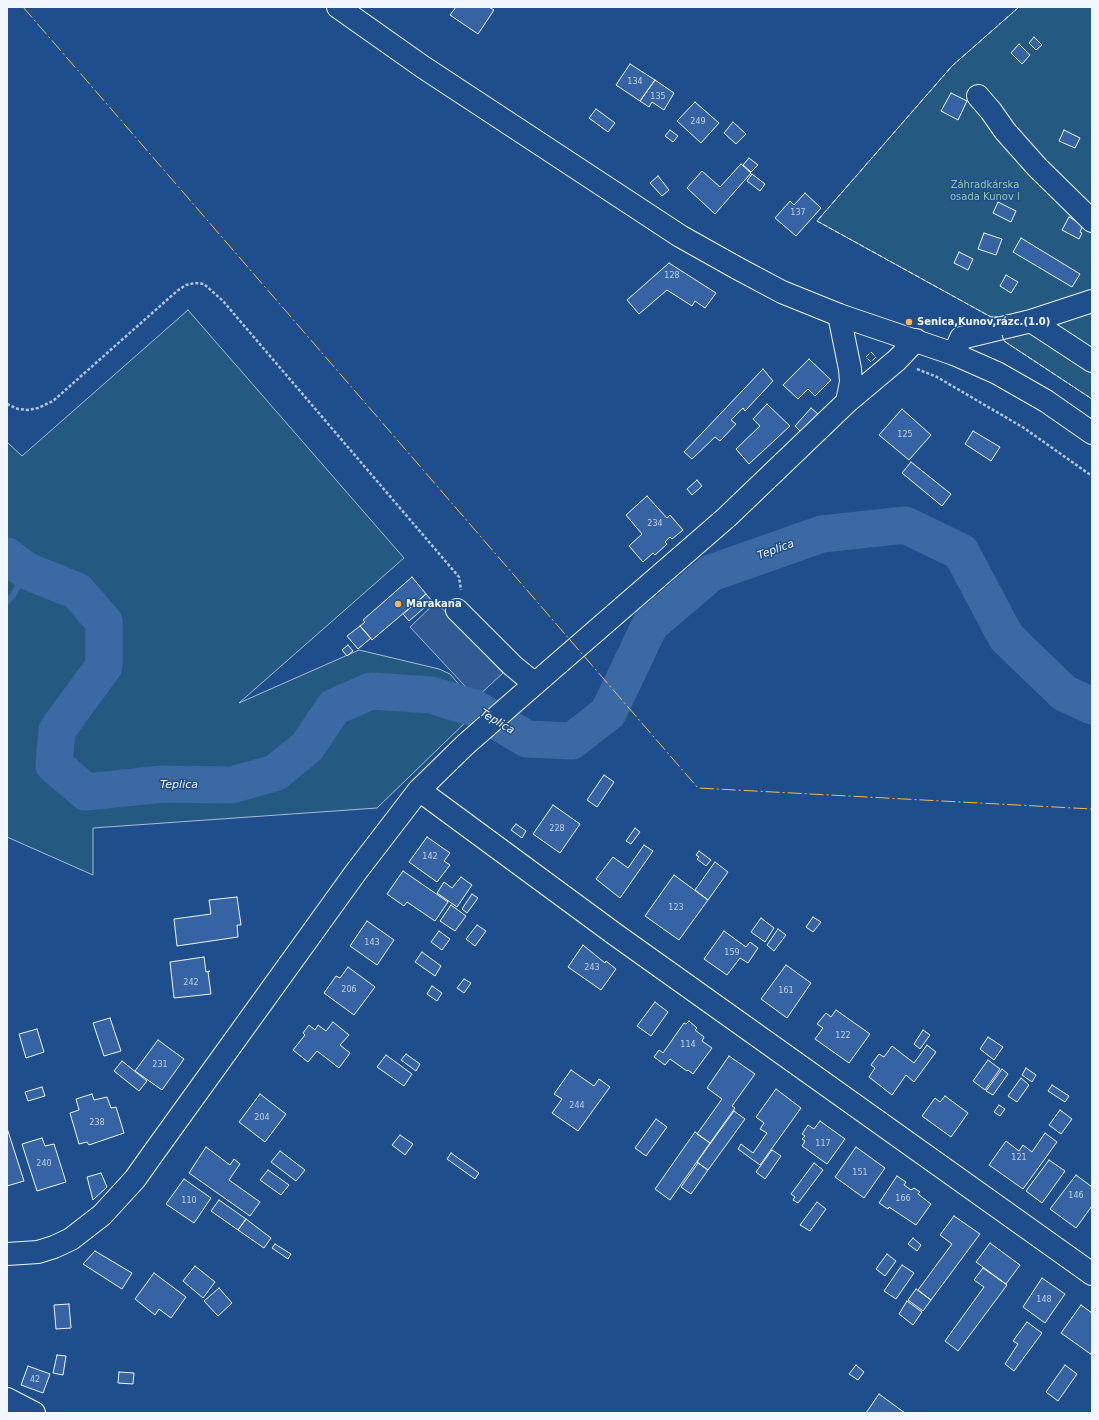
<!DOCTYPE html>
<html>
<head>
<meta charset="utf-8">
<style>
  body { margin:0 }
  #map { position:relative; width:1099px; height:1420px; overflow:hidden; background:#1f4e8c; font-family:"DejaVu Sans",sans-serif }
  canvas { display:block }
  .frame { position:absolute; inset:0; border:8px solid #f2f6ff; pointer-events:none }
</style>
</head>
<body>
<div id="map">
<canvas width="1099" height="1420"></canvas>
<div class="frame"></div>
</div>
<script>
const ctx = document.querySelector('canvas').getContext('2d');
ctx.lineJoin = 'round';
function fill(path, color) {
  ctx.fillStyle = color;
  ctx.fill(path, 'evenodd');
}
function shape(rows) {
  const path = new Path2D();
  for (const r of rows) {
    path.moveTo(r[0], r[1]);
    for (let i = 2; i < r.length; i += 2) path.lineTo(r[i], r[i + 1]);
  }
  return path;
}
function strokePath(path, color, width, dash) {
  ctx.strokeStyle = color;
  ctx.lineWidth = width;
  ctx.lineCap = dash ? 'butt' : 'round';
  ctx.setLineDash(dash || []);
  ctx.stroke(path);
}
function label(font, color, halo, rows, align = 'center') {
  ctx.font = font + ' "DejaVu Sans",sans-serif';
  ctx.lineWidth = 3;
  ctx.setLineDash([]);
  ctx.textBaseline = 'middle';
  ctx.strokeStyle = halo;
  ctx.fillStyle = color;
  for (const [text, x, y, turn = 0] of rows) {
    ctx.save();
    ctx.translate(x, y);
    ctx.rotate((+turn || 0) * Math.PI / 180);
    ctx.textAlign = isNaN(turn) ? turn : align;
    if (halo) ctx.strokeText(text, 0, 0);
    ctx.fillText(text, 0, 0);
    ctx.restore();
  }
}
const green = shape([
  [1019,7,1092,7,1092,399,1004,341,998,317,991,317,817,221,952,66,1019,7],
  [188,310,404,558,239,703,359,650,439,669,450,674,475,703,473,715,377,808,93,828,93,875,7,837,7,442,22,456,188,310]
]);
fill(green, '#245a82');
strokePath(green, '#a8bbd7', 1);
const parking = shape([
  [436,602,503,673,476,698,410,627,436,602]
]);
fill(parking, '#305b95');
strokePath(parking, '#a8bbd7', 1);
strokePath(shape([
  [7,602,13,595,27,571]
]), '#3b69a3', 6);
strokePath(shape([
  [7,556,27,571,77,591,104,622,104,666,57,730,54,765,86,792,163,784,231,785,275,773,307,747,334,707,371,691,431,695,474,708,527,739,572,741,608,713,650,625,711,573,822,534,905,525,961,552,1006,637,1064,693,1092,706]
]), '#3b69a3', 37);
const building = shape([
  [456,7,489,7,494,10,478,34,450,15,456,7],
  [1034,37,1042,45,1036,50,1029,43,1034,37],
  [1019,44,1030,55,1022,64,1011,53,1019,44],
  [630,64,655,80,640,101,616,85,630,64],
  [655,80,674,93,664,110,652,102,649,107,640,101,655,80],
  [951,93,967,101,958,120,941,111,951,93],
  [695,102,719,123,701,143,677,121,695,102],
  [596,109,615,123,608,132,589,118,596,109],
  [733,122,746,134,736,144,724,133,733,122],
  [670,130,678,136,673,142,665,136,670,130],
  [1064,130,1080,138,1075,148,1059,141,1064,130],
  [749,158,758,165,751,172,743,165,749,158],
  [741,164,751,173,715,214,687,188,702,171,720,187,741,164],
  [752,174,765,184,760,191,747,181,752,174],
  [658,176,669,190,662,196,650,183,658,176],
  [805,193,821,208,796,236,775,218,790,201,794,205,805,193],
  [998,202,1016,211,1011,222,993,213,998,202],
  [1069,217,1083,225,1080,232,1082,233,1079,239,1062,230,1069,217],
  [984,233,1002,239,996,255,978,249,984,233],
  [1021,238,1080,274,1072,287,1013,252,1021,238],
  [959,252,973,259,968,270,954,263,959,252],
  [669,263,716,293,705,308,695,301,692,306,667,290,639,314,627,300,669,263],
  [1006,275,1018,282,1011,293,1000,286,1006,275],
  [809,359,831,380,815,396,808,389,798,399,783,385,809,359],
  [763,369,773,381,745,411,743,408,731,420,736,424,720,441,715,437,692,459,684,452,763,369],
  [767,404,790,426,749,464,736,449,760,426,753,419,767,404],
  [811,408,818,414,801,432,795,426,811,408],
  [902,409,931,435,909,460,879,435,902,409],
  [973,431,1000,447,991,461,965,444,973,431],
  [911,462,951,494,942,506,902,473,911,462],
  [697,480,702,486,692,495,687,489,697,480],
  [647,496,667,518,670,515,683,530,672,539,670,537,665,542,667,544,655,555,653,553,643,562,629,546,642,534,626,515,647,496],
  [412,577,426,594,372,640,360,626,365,622,363,620,412,577],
  [426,594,432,601,409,621,403,614,426,594],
  [360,626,371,638,358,649,347,636,360,626],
  [348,645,353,651,347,656,342,650,348,645],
  [604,775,614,782,597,807,587,800,604,775],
  [553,805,580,824,560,853,533,834,553,805],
  [516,824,526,831,522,838,511,830,516,824],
  [635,828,640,832,631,844,626,841,635,828],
  [427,837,450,853,444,861,450,865,437,882,409,862,427,837],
  [644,845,653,851,620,898,596,879,613,857,628,868,644,845],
  [699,851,711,860,706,866,697,859,699,857,696,855,699,851],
  [715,862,728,872,708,900,695,890,715,862],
  [403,871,448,902,435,921,407,902,404,906,387,894,403,871],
  [674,875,708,900,679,940,645,916,674,875],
  [461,877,472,885,457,907,437,893,444,882,452,888,461,877],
  [472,894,478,898,467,913,462,909,472,894],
  [237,897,241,925,237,925,238,937,177,946,174,919,211,914,209,900,237,897],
  [451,905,466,916,455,931,440,921,451,905],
  [813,917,821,922,813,932,806,927,813,917],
  [761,918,774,928,765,942,751,932,761,918],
  [367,921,394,940,377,965,350,946,367,921],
  [477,925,486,931,475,946,466,939,477,925],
  [778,929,786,935,774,951,767,945,778,929],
  [439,931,450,939,442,950,431,942,439,931],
  [724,931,746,947,750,942,758,948,748,963,740,958,727,975,704,959,724,931],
  [583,945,605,963,606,961,616,969,601,990,568,967,583,945],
  [422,952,441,966,435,976,415,962,422,952],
  [204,957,206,972,210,971,208,972,211,994,174,998,170,962,204,957],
  [786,965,811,983,787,1018,761,999,786,965],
  [348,967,375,987,354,1015,324,993,336,976,340,978,348,967],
  [464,979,471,983,464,993,457,988,464,979],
  [432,986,442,993,437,1001,427,994,432,986],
  [655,1002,668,1012,651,1036,637,1026,655,1002],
  [836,1010,870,1034,849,1063,815,1039,823,1028,817,1024,826,1013,831,1017,836,1010],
  [110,1018,121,1051,104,1056,93,1023,110,1018],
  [689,1021,697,1028,695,1030,704,1037,702,1041,712,1048,693,1074,688,1070,687,1071,670,1059,665,1065,654,1057,659,1050,663,1053,684,1023,686,1024,689,1021],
  [333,1022,349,1035,340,1045,350,1053,339,1068,317,1051,308,1062,293,1050,305,1035,303,1033,309,1025,315,1030,318,1025,326,1031,333,1022],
  [37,1029,44,1052,26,1058,19,1034,37,1029],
  [923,1030,930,1035,920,1049,914,1044,923,1030],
  [988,1037,1003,1047,994,1060,980,1049,988,1037],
  [158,1040,184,1059,162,1090,135,1071,158,1040],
  [927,1045,936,1052,914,1082,906,1075,892,1095,869,1077,875,1068,871,1065,879,1054,884,1057,892,1046,914,1063,927,1045],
  [406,1054,420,1064,416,1071,401,1060,406,1054],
  [386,1055,412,1074,404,1086,377,1067,386,1055],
  [729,1056,755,1074,732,1106,735,1108,710,1143,697,1134,722,1099,707,1088,729,1056],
  [988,1060,1000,1069,985,1090,973,1081,988,1060],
  [122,1061,147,1081,139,1091,114,1071,122,1061],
  [1026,1068,1036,1075,1032,1082,1022,1075,1026,1068],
  [1002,1069,1008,1074,993,1095,986,1091,1002,1069],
  [571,1070,594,1086,599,1079,610,1087,578,1131,552,1113,562,1099,554,1094,571,1070],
  [1021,1078,1029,1085,1017,1102,1008,1096,1021,1078],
  [1052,1085,1069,1096,1065,1102,1048,1091,1052,1085],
  [42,1087,45,1096,28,1101,25,1092,42,1087],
  [776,1089,801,1108,760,1165,738,1149,741,1144,753,1153,767,1133,760,1129,764,1123,756,1117,776,1089],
  [92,1094,94,1100,107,1097,111,1108,116,1107,124,1133,89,1145,87,1142,79,1144,70,1113,79,1110,76,1099,92,1094],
  [260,1094,286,1114,265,1142,239,1122,260,1094],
  [945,1096,968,1113,951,1137,922,1116,935,1098,940,1102,945,1096],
  [999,1105,1005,1109,1000,1116,994,1112,999,1105],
  [1060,1110,1072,1119,1061,1134,1049,1125,1060,1110],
  [734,1111,745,1119,708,1170,697,1162,734,1111],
  [656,1119,667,1127,646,1156,635,1148,656,1119],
  [820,1121,845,1139,827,1164,802,1146,805,1141,802,1139,805,1136,802,1134,808,1125,814,1129,820,1121],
  [7,1128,24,1181,7,1186,7,1128],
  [695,1132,710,1143,670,1200,655,1189,695,1132],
  [1045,1133,1057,1142,1023,1189,989,1165,1006,1141,1019,1151,1023,1145,1032,1152,1045,1133],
  [400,1135,413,1144,405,1155,392,1145,400,1135],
  [42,1138,45,1146,54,1144,66,1182,37,1191,22,1144,42,1138],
  [206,1147,230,1165,234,1159,240,1164,229,1180,260,1202,250,1216,189,1173,206,1147],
  [856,1147,885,1168,864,1198,835,1177,856,1147],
  [772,1150,781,1156,765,1179,756,1172,772,1150],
  [280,1151,305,1170,296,1181,271,1162,280,1151],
  [451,1153,479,1173,475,1179,447,1159,451,1153],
  [1049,1160,1065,1171,1042,1203,1026,1191,1049,1160],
  [698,1163,708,1170,691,1194,681,1187,698,1163],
  [814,1163,823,1170,798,1203,793,1200,795,1197,791,1194,814,1163],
  [268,1170,289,1185,281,1195,260,1180,268,1170],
  [101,1173,107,1187,93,1200,87,1177,101,1173],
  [1076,1175,1092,1187,1092,1206,1076,1228,1050,1209,1076,1175],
  [897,1176,906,1182,904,1185,911,1190,914,1188,920,1192,918,1194,931,1204,916,1225,889,1207,888,1209,879,1203,897,1176],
  [184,1179,211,1198,194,1223,166,1204,184,1179],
  [219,1200,246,1219,238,1230,211,1211,219,1200],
  [817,1202,826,1209,810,1231,800,1225,817,1202],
  [954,1216,980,1234,931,1300,918,1290,952,1244,940,1235,954,1216],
  [246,1219,271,1238,264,1248,238,1230,246,1219],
  [913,1238,921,1245,917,1251,908,1244,913,1238],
  [990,1243,1020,1265,1006,1284,976,1262,990,1243],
  [275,1244,291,1254,288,1259,272,1248,275,1244],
  [95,1251,132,1273,122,1289,83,1264,95,1251],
  [887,1254,896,1261,885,1276,876,1269,887,1254],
  [902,1265,914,1273,896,1299,884,1291,902,1265],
  [195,1266,215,1282,203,1298,183,1281,195,1266],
  [983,1268,1007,1285,958,1351,945,1341,984,1287,974,1280,983,1268],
  [154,1273,186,1297,171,1318,159,1309,155,1315,135,1299,154,1273],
  [1042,1278,1065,1294,1045,1323,1023,1307,1042,1278],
  [219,1288,232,1303,218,1316,204,1301,219,1288],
  [916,1289,931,1300,923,1311,908,1300,916,1289],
  [907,1301,922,1312,913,1325,899,1314,907,1301],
  [69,1304,71,1328,56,1329,54,1305,69,1304],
  [1081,1305,1092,1313,1092,1355,1061,1333,1081,1305],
  [1027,1322,1042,1333,1014,1371,1005,1364,1018,1344,1013,1341,1027,1322],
  [57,1355,66,1356,63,1375,53,1373,57,1355],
  [856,1365,864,1372,858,1380,849,1374,856,1365],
  [1065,1365,1077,1374,1058,1401,1046,1392,1065,1365],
  [28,1366,50,1374,43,1393,21,1385,28,1366],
  [119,1372,134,1373,133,1384,118,1383,119,1372],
  [879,1394,905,1413,866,1413,879,1394]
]);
fill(building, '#3563a3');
strokePath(building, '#f2f6ff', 1);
const minor = shape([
  [978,96,991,111,1005,131,1037,167,1092,221],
  [839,315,850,369,851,382,847,402],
  [1031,321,1092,361],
  [954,354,961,338,1031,321,1092,301],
  [457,610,513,666,535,684],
  [419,790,616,935,1092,1274],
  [7,1254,38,1252,54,1247,71,1239,102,1215,135,1179,152,1155,356,872,419,790,465,745,514,702,727,517,847,402,897,360,916,340],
  [7,1399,34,1413]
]);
const major = shape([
  [338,7,423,67,680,236,737,268,782,292,839,315,954,354,997,373,1046,401,1092,433]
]);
strokePath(minor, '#f2f6ff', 24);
strokePath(major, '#f2f6ff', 24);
strokePath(shape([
  [917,369,937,377,1024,428,1092,476],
  [7,404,18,409,28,410,38,408,53,401,177,291,186,285,195,283,204,284,223,301,459,577,461,590]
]), '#b3c4dc', 2.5, [3, 2]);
strokePath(minor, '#1f4e8c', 22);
strokePath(major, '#1f4e8c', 22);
strokePath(shape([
  [998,319,998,317,991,317,817,221,952,66,1019,7],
  [1002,335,1004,341,1092,399],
  [871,352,876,357,871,362,866,357,871,352]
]), '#f2f6ff', 1, [5, 2]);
strokePath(shape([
  [23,7,698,788,1092,809]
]), '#ffb74d', 1, [14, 3, 2, 3]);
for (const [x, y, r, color] of [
  [909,322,4,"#ffb74d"],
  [398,604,4,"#ffb74d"]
]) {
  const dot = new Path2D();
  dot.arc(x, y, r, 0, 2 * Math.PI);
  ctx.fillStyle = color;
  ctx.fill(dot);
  strokePath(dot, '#1f4e8c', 1.5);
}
label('8px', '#c3d1e8', null, [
  ["134",635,82],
  ["135",658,97],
  ["249",698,122],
  ["137",798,213],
  ["128",672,276],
  ["125",905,435],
  ["234",655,524],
  ["228",557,829],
  ["142",430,857],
  ["123",676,908],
  ["143",372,943],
  ["159",732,953],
  ["243",592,968],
  ["242",191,983],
  ["206",349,990],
  ["161",786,991],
  ["122",843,1036],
  ["114",688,1045],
  ["231",160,1065],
  ["244",577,1106],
  ["204",262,1118],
  ["238",97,1123],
  ["117",823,1144],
  ["121",1019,1158],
  ["240",44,1164],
  ["151",860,1173],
  ["146",1076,1196],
  ["166",903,1199],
  ["110",189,1201],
  ["148",1044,1300],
  ["42",35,1380]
]);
label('10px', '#97c8a6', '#1f4e8c', [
  ["Záhradkárska",985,185],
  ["osada Kunov I",985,197]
]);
label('bold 10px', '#f2f6ff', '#1f4e8c', [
  ["Senica,Kunov,rázc.(1.0)",917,322],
  ["Marakana",406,604]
], 'left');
label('italic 11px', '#f2f6ff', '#1f4e8c', [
  ["Teplica",776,550,-20],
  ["Teplica",497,722,31],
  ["Teplica",179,785]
]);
</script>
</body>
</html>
